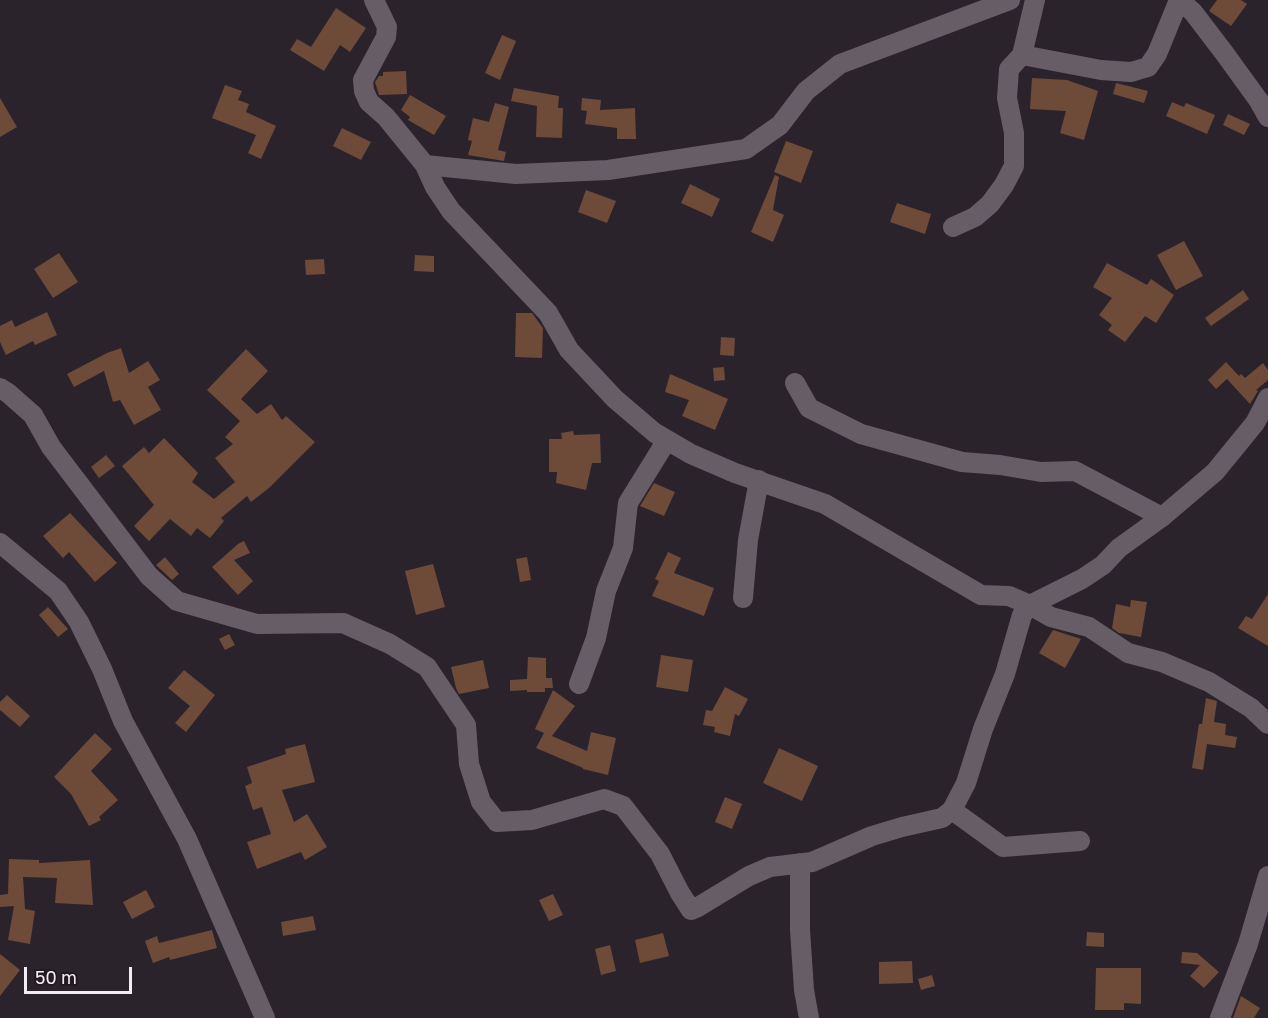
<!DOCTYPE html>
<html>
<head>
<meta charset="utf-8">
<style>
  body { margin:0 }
  #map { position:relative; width:1268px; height:1018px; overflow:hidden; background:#2b232c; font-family:"Golos Text",sans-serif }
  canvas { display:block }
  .scale { position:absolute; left:24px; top:967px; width:108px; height:27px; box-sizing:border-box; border:3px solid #f3edf3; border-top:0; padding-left:8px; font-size:18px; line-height:21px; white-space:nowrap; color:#f3edf3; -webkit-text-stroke:4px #221a22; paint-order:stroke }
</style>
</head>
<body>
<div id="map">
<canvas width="1268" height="1018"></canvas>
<div class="scale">50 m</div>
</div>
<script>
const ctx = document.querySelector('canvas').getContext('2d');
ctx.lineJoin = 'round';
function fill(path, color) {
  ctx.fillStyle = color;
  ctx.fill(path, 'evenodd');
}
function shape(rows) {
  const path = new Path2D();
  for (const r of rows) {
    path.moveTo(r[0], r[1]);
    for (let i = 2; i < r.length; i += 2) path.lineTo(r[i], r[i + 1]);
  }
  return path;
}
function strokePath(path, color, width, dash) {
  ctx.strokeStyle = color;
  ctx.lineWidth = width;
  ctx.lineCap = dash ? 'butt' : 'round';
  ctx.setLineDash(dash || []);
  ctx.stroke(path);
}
fill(shape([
  [1217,0,1241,0,1247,4,1231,26,1209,11],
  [336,8,366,28,350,52,340,45,324,71,290,50,297,39,311,47],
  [502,35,516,41,500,80,485,73],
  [406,71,407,94,379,95,375,82,379,76,383,76,383,72],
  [1032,78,1067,80,1098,91,1084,140,1060,133,1066,111,1030,109],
  [1116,83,1148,91,1144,103,1113,94],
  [225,85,242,91,238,100,249,104,246,112,276,126,261,159,248,153,256,135,212,118],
  [514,88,559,96,558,108,563,108,562,138,536,137,537,106,511,101],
  [410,95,446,116,434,135,408,120,410,117,401,110],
  [0,98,17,127,0,137],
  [582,98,601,100,600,110,635,108,636,139,617,139,617,128,585,124,587,111,581,110],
  [1172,102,1184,107,1186,103,1215,115,1207,134,1166,116],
  [495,103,509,107,498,150,506,152,504,161,468,155,472,141,468,140,473,118,489,122],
  [1228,114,1250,124,1244,135,1223,125],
  [342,128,371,142,361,160,333,146],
  [786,141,813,151,801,183,774,172],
  [775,175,779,177,773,210,784,215,773,242,751,232],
  [690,184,720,199,712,217,681,203],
  [586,190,616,201,607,223,578,212],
  [897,203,931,214,925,234,890,222],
  [1184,241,1203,276,1176,290,1157,255],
  [59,253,78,282,53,298,34,269],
  [415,255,434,256,434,272,414,271],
  [324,259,325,274,306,275,305,260],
  [1107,263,1147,285,1151,279,1174,295,1156,323,1145,316,1125,342,1108,330,1112,325,1099,315,1112,298,1093,287],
  [1243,290,1249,299,1211,326,1205,318],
  [47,312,57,335,35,345,33,341,6,355,0,342,0,326,12,320,15,327],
  [516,313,532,313,543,328,542,358,515,357],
  [721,337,735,338,734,356,720,355],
  [121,348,129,373,148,361,160,380,148,387,161,410,134,425,120,400,113,402,104,371,74,387,67,374,107,353],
  [246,349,268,371,241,399,257,414,271,404,282,420,286,416,315,442,269,488,251,502,247,496,221,518,224,521,210,538,197,528,191,536,170,519,149,541,134,526,154,505,122,466,144,447,149,453,164,438,198,473,192,482,214,499,235,482,215,458,233,444,225,437,240,421,207,390],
  [1226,362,1239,376,1241,374,1245,378,1263,363,1268,370,1268,380,1256,390,1258,391,1250,404,1227,379,1216,389,1208,380],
  [724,367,725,380,714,381,713,368],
  [670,374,728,399,715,430,682,416,689,400,665,392],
  [573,431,574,435,600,434,601,463,592,463,586,490,556,483,557,472,549,472,549,439,562,439,561,433],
  [106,455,115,466,99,478,91,467],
  [654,483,675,492,664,516,640,506],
  [70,513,117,563,95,582,69,552,63,558,43,536],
  [244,541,250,553,234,560,253,581,238,595,212,567,238,544],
  [668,552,681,558,674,573,714,588,704,616,652,596,659,581,655,579],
  [165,557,179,574,172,580,156,565],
  [527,557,531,580,520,582,516,559],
  [433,564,445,607,416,615,405,571],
  [1268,594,1268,646,1238,628,1246,616,1252,619],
  [1131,600,1147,602,1141,637,1119,633,1112,628,1116,604,1130,607],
  [48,607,68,629,58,637,39,615],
  [1053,630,1081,639,1065,668,1039,653],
  [229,634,235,645,225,650,219,639],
  [661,655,693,660,688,692,656,687],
  [528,657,546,658,546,678,552,678,553,688,545,688,545,692,527,692,527,690,510,691,510,680,527,679],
  [483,660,489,688,459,694,456,688,451,667],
  [184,670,215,695,186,732,175,723,190,706,168,688],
  [725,687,748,699,739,716,735,714,730,736,714,732,715,727,703,725,706,710,712,711],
  [553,690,575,706,552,736,587,751,591,732,616,738,608,775,583,769,583,768,536,748,544,733,535,729],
  [7,695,30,716,20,727,0,710,0,702],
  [1206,698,1217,701,1214,722,1226,724,1225,735,1237,737,1235,748,1207,744,1203,770,1192,768,1199,724,1202,724],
  [95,733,112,749,91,771,118,800,99,817,101,820,89,826,71,794,54,777],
  [305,744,315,782,282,790,294,822,307,814,327,847,305,860,301,852,257,869,247,842,271,834,262,807,253,810,245,786,252,783,247,767,286,754,285,749],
  [779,748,818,766,802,801,763,783],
  [725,797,742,804,732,829,715,822],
  [9,859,39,860,39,863,90,860,93,905,55,903,57,878,23,877,25,909,35,911,30,944,8,940,14,906,0,907,0,895,8,894],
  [146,890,155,907,132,919,123,902],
  [553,894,563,915,549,921,539,900],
  [313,916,316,930,283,936,281,922],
  [212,930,217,948,170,960,169,957,153,963,145,941,157,936,159,943],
  [1087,932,1104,933,1104,947,1086,946],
  [663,933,669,956,640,963,635,940],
  [610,945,616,971,601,975,595,949],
  [1182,952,1197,953,1219,972,1204,988,1190,976,1200,965,1181,963],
  [0,954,20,970,0,996],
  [912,961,913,983,879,984,879,962],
  [1096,968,1141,968,1141,1004,1124,1003,1124,1010,1095,1010],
  [932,975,935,986,921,990,918,979],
  [1241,996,1260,1008,1254,1018,1233,1018]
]), '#6e4a38');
strokePath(shape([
  [374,0,387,27,386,37,363,80,364,91,369,102,386,117,425,165,435,187,451,211,548,313,569,350,615,399,655,433,691,454,735,473,825,504,981,595,1009,596,1030,605,1082,579,1103,565,1119,548,1162,517,1215,472,1255,423,1268,398],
  [1179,0,1193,12,1225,54,1259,101,1268,117],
  [1022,55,1101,70,1131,72,1148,67,1157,54,1179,0],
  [425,165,516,174,608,170,746,149,780,125,806,91,840,64,1010,0],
  [953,227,975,217,990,204,1004,185,1014,166,1014,133,1007,98,1009,69,1022,55,1035,0],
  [795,383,809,408,861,434,962,462,1000,465,1041,472,1075,471,1162,517],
  [0,388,8,393,33,415,51,447,149,576,177,601,257,624,343,623,390,644,427,667,466,725,469,764,481,802,497,822,532,820,604,799,623,806,660,854,680,893,691,910,698,907,749,876,770,867,812,862,872,836,902,827,942,818,952,810,966,783,983,729,1005,674,1022,615,1030,605,1051,617,1089,627,1128,653,1162,662,1209,682,1251,708,1268,724],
  [0,543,58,591,79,622,102,669,123,721,187,839,265,1018],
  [743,598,748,540,759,480],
  [579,684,596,638,606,591,623,548,628,503,667,440],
  [952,810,1003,847,1080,841],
  [800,863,800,930,804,990,809,1018],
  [1220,1018,1248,944,1268,876]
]), '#665d67', 20);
</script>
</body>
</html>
